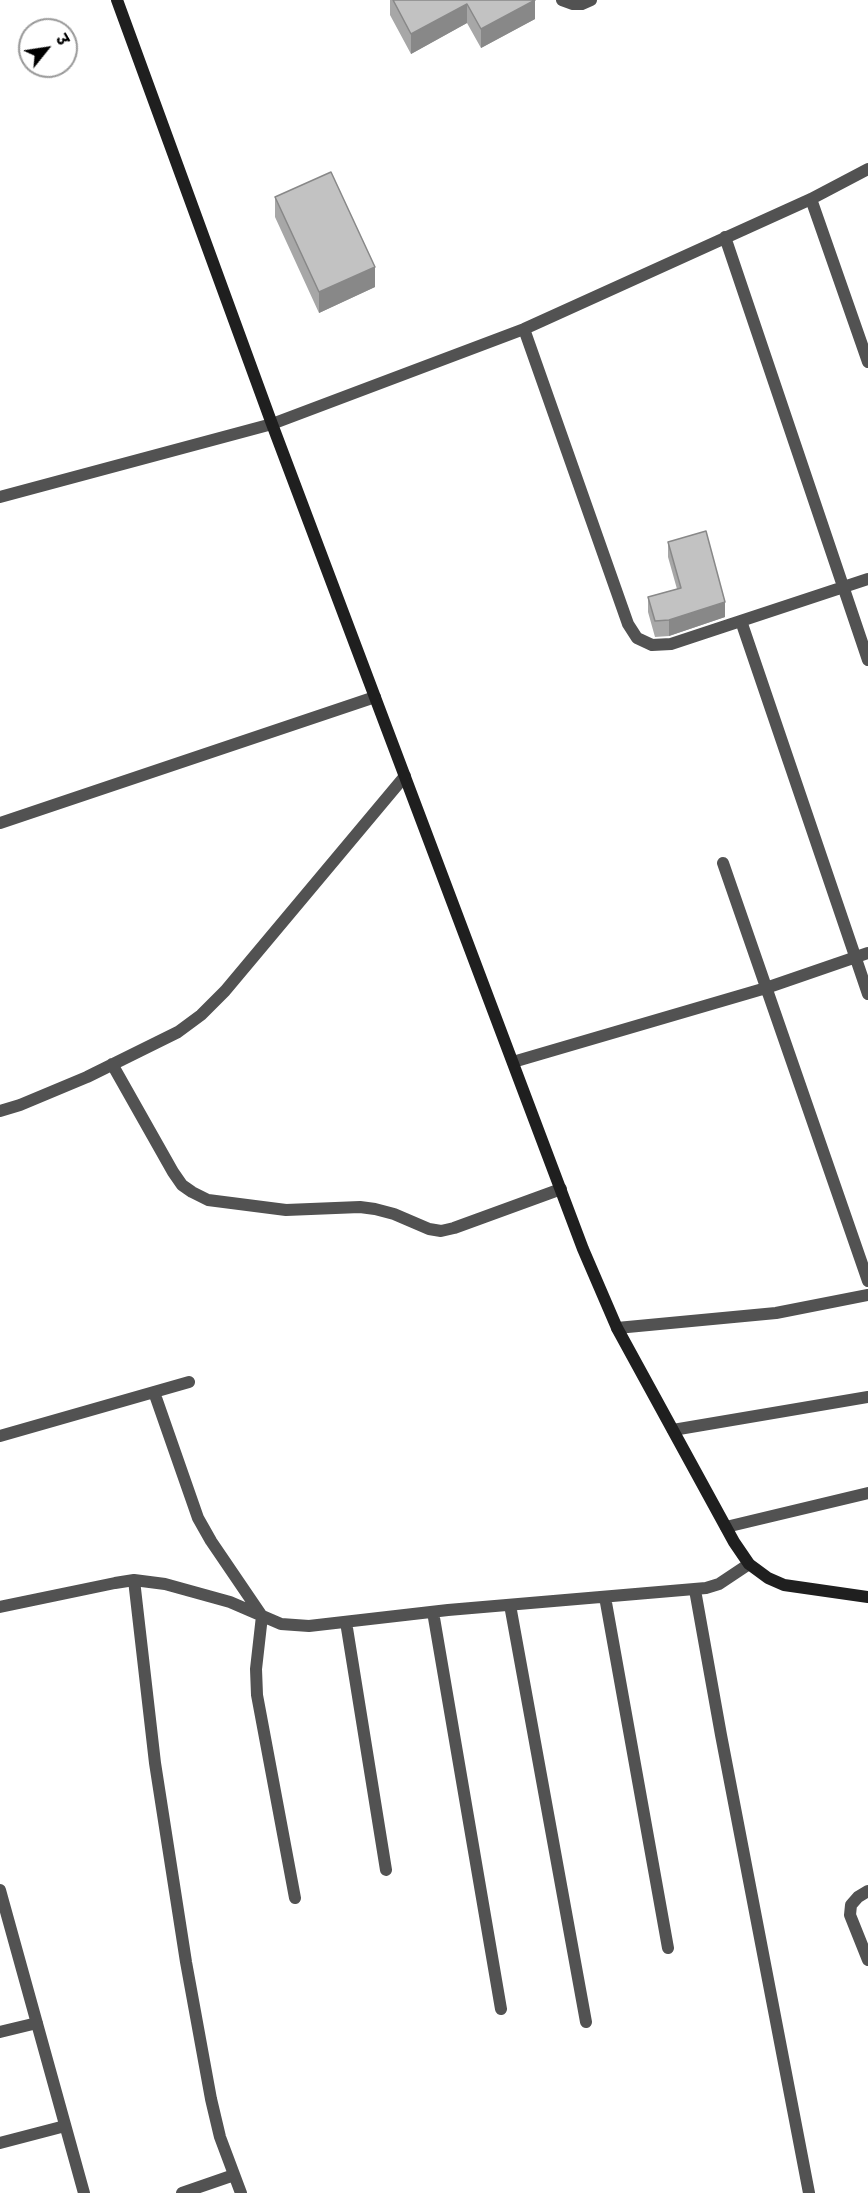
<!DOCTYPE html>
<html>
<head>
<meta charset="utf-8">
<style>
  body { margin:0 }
  #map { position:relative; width:868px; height:2193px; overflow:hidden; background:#fff; font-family:Poppins,"Noto Sans Devanagari",sans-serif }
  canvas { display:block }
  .north { position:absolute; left:18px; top:18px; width:60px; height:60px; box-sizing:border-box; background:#fff; border:2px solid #999; border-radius:50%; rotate:60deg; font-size:16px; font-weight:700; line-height:24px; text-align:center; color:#000 }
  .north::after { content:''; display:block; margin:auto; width:21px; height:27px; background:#000; clip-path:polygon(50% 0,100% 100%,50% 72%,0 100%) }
</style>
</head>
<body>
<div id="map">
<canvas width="868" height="2193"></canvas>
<div class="north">उ</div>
</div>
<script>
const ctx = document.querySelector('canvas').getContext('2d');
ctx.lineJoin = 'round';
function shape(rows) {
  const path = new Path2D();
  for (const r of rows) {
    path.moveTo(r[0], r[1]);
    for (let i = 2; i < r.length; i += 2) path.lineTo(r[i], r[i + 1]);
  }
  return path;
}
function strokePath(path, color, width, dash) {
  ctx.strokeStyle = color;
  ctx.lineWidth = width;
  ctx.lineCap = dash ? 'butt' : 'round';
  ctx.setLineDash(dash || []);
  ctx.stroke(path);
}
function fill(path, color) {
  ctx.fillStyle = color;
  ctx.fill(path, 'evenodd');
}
strokePath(shape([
  [562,0,573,4,582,4,591,0],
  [811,199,868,362],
  [725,237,868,660],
  [524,329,628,624,637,638,652,645,671,644,868,579],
  [0,497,272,424,524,329,811,199,868,169],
  [741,621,868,994],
  [0,823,375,697],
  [723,863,868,1281],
  [513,1062,766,988,868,953],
  [112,1064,173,1172,182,1185,192,1192,208,1200,286,1210,360,1207,375,1209,394,1214,429,1229,441,1231,454,1228,561,1189],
  [0,1111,20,1105,87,1077,178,1032,201,1015,225,991,405,776],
  [617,1328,776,1313,868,1295],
  [154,1392,198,1518,211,1541,262,1616,256,1669,257,1695,295,1898],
  [673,1430,868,1397],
  [0,1436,189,1382],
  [726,1527,868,1493],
  [134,1580,155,1763,186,1962,211,2099,220,2137,241,2193],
  [695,1590,721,1735,809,2193],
  [605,1597,668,1948],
  [510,1605,586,2022],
  [0,1607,115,1583,134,1580,165,1584,230,1602,281,1624,309,1626,448,1610,706,1588,719,1584,749,1564],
  [433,1612,501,2009],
  [346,1622,386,1870],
  [0,1890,84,2193],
  [868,1891,858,1897,851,1905,850,1915,868,1960],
  [0,2032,37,2023],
  [0,2143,65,2126],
  [182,2193,234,2175]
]), '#525252', 12);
strokePath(shape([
  [117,0,272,424,583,1249,617,1328,734,1542,749,1564,768,1578,784,1585,868,1597]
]), '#1f1f1f', 12);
fill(shape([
  [390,0,535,0,535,19,481,48,467,23,411,54,390,15],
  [275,197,375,287,319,313,275,217],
  [668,542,725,617,669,636,655,637,648,612,648,597,677,589,668,557]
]), '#a7a7a7');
fill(shape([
  [535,0,535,19,481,48,481,29],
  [467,4,467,23,411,54,411,34],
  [375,267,375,287,319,313,319,292],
  [725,602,725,617,669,636,669,620]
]), '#888');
const building = shape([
  [393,0,535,0,481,29,467,4,411,34,393,0],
  [331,172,375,267,319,292,275,197,331,172],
  [706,531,725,602,669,620,655,621,648,597,681,588,668,542,706,531]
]);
fill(building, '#c2c2c2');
strokePath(building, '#888', 1.5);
</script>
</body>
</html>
